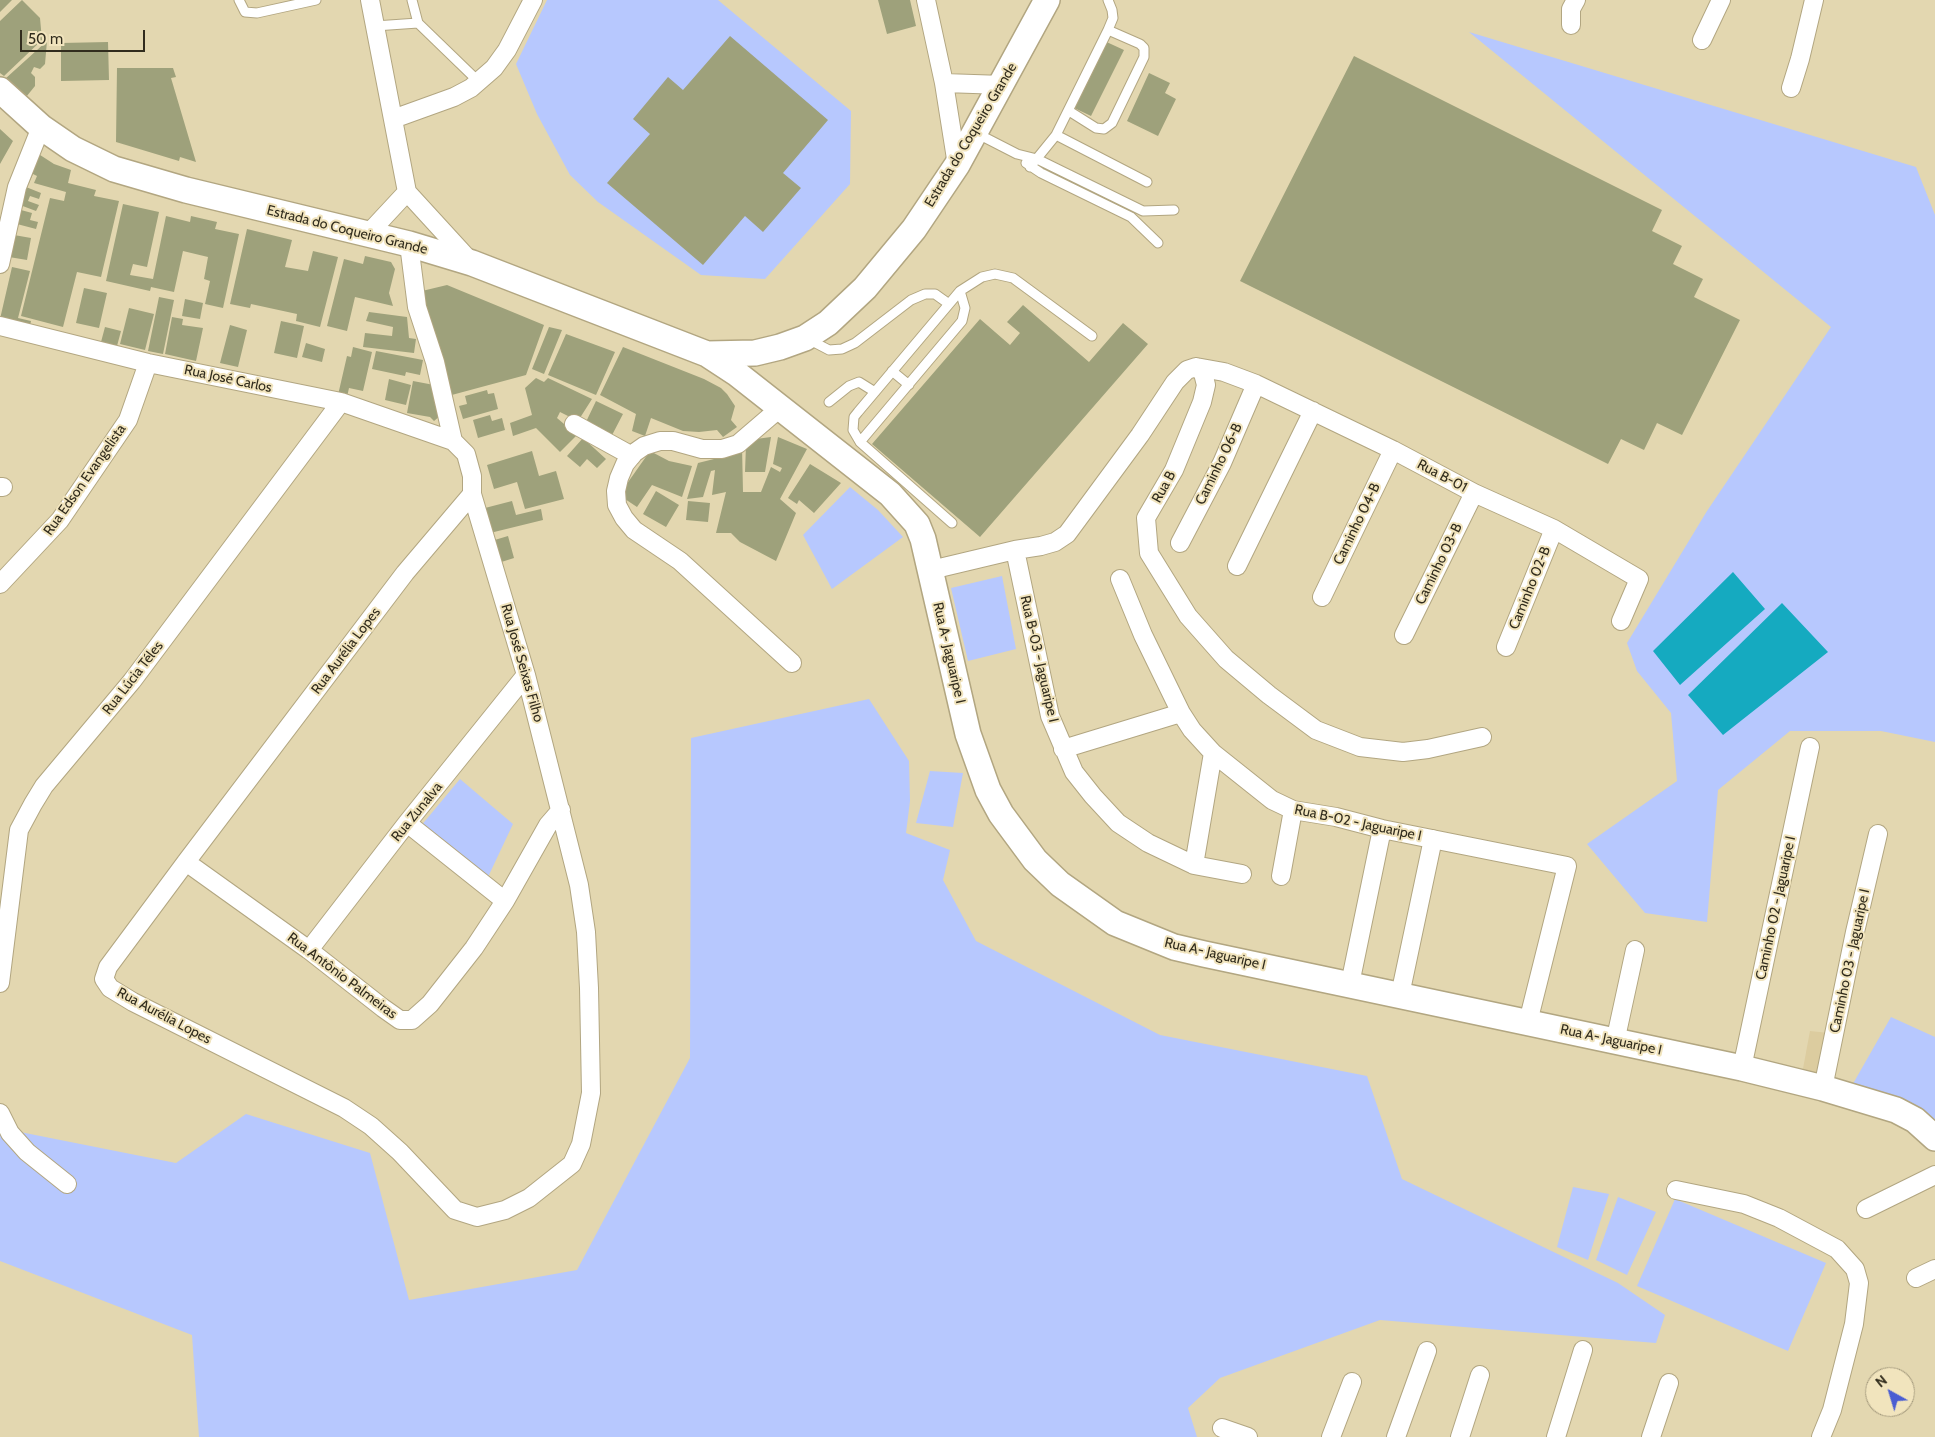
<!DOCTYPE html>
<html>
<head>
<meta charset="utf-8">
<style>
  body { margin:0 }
  #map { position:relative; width:1935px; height:1437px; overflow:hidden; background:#e3d7b0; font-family:Cabin,sans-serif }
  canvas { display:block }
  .north { position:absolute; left:1865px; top:1367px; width:50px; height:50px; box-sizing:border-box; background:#f1e4bd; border:1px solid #a49a7d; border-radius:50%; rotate:321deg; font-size:14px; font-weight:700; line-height:20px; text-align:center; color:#312c1d }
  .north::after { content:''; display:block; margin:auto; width:18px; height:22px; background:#4a5dd2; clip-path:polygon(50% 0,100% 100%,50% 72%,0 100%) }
  .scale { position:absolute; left:20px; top:30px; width:125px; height:22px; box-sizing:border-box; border:2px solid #312c1d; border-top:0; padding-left:6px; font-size:15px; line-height:18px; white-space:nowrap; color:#312c1d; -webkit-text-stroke:4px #f1e4bd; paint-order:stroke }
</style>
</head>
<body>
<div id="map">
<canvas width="1935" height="1437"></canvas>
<div class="north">N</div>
<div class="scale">50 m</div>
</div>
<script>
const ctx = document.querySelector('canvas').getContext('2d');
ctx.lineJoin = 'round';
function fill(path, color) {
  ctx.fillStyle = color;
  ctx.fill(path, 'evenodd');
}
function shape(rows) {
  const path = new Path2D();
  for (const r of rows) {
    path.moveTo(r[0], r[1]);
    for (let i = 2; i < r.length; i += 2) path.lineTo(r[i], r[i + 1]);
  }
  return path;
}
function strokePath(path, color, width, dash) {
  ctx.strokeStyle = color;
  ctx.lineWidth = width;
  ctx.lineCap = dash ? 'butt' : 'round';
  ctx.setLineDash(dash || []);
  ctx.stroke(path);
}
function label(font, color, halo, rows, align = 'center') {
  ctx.font = font + ' Cabin,sans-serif';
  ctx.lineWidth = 4;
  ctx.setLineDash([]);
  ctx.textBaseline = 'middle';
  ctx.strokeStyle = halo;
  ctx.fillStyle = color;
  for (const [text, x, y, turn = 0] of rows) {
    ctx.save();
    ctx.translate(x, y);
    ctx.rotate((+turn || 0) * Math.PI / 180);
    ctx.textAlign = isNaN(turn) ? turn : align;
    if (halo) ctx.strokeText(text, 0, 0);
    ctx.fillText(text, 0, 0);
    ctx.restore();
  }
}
fill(shape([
  [1810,1031,1829,1033,1821,1078,1802,1074]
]), '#dccc9f');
fill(shape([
  [547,0,718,0,851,111,850,184,765,279,701,275,598,202,570,175,537,114,516,64],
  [1469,32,1916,167,1935,215,1935,742,1881,731,1790,731,1718,790,1707,922,1645,913,1587,844,1677,781,1671,713,1637,671,1627,643,1707,511,1831,327],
  [850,487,878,510,903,537,832,589,803,535],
  [1002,576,1016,649,968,661,951,588],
  [869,699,909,761,910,801,906,833,950,850,943,880,976,941,1160,1035,1367,1076,1402,1179,1618,1283,1665,1315,1656,1343,1380,1320,1220,1378,1188,1408,1197,1437,199,1437,192,1335,0,1261,0,1128,176,1163,246,1114,370,1153,409,1300,577,1270,690,1058,691,738],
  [930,771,963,773,953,827,916,823],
  [460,779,513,824,488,877,420,827],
  [1891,1017,1935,1037,1935,1131,1850,1089],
  [1573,1187,1609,1194,1588,1260,1557,1247],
  [1618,1197,1656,1212,1627,1275,1596,1260],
  [1675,1199,1826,1263,1788,1351,1637,1286]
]), '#b7c8fe');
fill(shape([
  [1733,572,1765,609,1680,685,1653,651],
  [1782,603,1828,652,1723,735,1688,695]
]), '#15aac0');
fill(shape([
  [0,0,12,0,0,12],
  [22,0,40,18,42,40,4,76,0,73,0,21],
  [878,0,910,0,916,26,887,34],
  [730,36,828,120,783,173,801,188,763,232,745,216,703,265,607,183,650,134,633,119,668,77,683,90],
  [1100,39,1124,50,1091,116,1068,105],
  [47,41,45,64,40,69,34,67,31,73,35,77,35,86,22,102,5,79],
  [108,42,109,80,61,81,61,43],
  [1354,56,1662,210,1652,231,1682,246,1673,264,1703,279,1694,297,1740,320,1682,435,1657,423,1644,450,1621,439,1608,464,1240,281],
  [117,68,173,68,176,77,171,78,196,162,180,157,179,161,116,142],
  [1149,73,1170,83,1165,93,1176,99,1158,136,1127,121],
  [0,129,13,141,0,164],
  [37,153,54,164,71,170,68,183,96,190,94,196,119,201,101,277,77,272,63,327,21,316,50,198,64,201,66,192,34,183,37,176,33,174,29,183,21,179],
  [26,187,41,193,39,199,30,196,28,201,39,205,36,211,20,205],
  [123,204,159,212,147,267,133,264,130,275,153,279,166,216,190,222,191,216,217,222,215,229,239,234,223,308,205,304,210,281,204,279,208,257,183,251,174,292,151,287,150,291,106,281],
  [21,210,32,213,30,220,38,222,36,229,17,224],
  [247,229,292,240,285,267,308,271,313,251,338,257,320,327,296,321,297,314,251,304,250,308,230,304],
  [14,235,31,238,27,260,9,257],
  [365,256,391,262,395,269,389,293,393,306,355,297,347,331,327,326,344,259,363,264],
  [12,267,30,271,18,318,31,321,30,326,0,319],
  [447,285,544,325,526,375,448,396,422,291],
  [84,288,107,293,99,328,76,323],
  [159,297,174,300,163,354,148,351],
  [185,299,203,303,200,319,182,316],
  [1023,305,1089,362,1123,323,1148,344,980,537,872,444,980,319,1010,345,1020,333,1007,322],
  [129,308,154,314,145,350,120,344],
  [369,312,407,317,409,338,416,339,414,353,363,347,365,333,392,336,393,327,366,321],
  [172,317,183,319,182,325,203,328,196,361,165,354],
  [281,321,304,326,297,358,274,353],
  [230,325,247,330,238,367,220,363],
  [105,327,121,331,117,346,101,342],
  [549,327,562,330,544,374,532,369],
  [566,334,615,352,596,395,548,375],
  [306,343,325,349,322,362,302,357],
  [353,347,372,352,363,391,349,388,347,397,338,395,347,356,351,357],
  [623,347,704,379,721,388,727,394,735,406,731,420,737,427,723,437,717,430,699,432,683,431,651,418,645,436,632,431,636,414,600,395],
  [376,351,423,360,420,375,406,372,405,376,372,369],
  [536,378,544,382,548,378,592,399,578,421,560,412,557,418,577,435,560,452,536,428,513,436,510,423,532,415,525,388],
  [389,379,411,385,406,405,385,400],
  [413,381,434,385,440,416,434,421,430,417,407,413],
  [487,390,488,394,494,393,498,409,463,419,459,406,467,404,465,396],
  [596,401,623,414,610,439,585,424],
  [490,415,492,421,502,418,505,430,478,438,473,420],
  [771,437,765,472,745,472,746,445,756,439],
  [778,437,807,449,780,499,796,513,776,561,740,542,731,533,716,533,726,492,712,495,715,470,711,471,703,497,687,499,698,463,730,455,742,446,743,492,761,492,771,467,780,472,782,468,773,464],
  [583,438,606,459,597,468,587,459,580,467,567,456],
  [532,451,539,476,556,471,564,499,525,509,517,482,494,489,487,465],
  [650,451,669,461,692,466,682,497,652,485,637,507,619,495],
  [810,464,841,483,814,513,799,500,797,504,788,498],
  [656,491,679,505,666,527,643,514],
  [512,501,516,515,541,509,543,520,490,533,485,508],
  [688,501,710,503,708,522,686,520],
  [508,536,514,558,495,564,488,542]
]), '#9ea17b');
const lane = shape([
  [239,0,245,12,257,13,316,0],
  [412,0,418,23],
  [375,26,418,23,479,82],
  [1069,111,1096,128,1104,129,1112,123,1144,57,1144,48,1140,44,1108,30],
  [976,133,1017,154,1037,159,1143,211,1174,210],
  [1056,135,1147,182],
  [1026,163,1041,173,1131,217,1158,243],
  [1030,167,1056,135,1108,30,1113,18,1112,10,1108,0],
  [808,339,829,350,842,349,855,343,911,300,925,294,935,294,949,304],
  [892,371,909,385],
  [829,402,849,386,859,382,875,392],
  [860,442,962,321,965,308,960,291],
  [952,523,860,442,853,430,854,417,858,412,960,291,982,277,995,274,1013,278,1092,336]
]);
const street = shape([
  [370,0,407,192,472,263],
  [926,0,944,83,957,165],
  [1571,25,1571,9,1576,0],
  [1702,40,1721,0],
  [944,83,1003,85],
  [1791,88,1800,59,1814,0],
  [393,119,454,97,471,88,494,68,507,50,533,0],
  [367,235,407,192],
  [409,244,417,307,435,362,453,441,466,454,472,476,472,494,526,675,579,885,586,932,589,988,591,1093,581,1144,572,1164,529,1198,505,1210,477,1217,455,1210,400,1152,371,1126,344,1108,133,1002,110,988,104,979,108,967,186,862,405,573,472,494],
  [0,264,17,187,41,127],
  [0,326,148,363,341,402,453,441],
  [1196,367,1224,372,1256,384,1393,450,1474,493,1554,529,1639,579,1621,621],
  [780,408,738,444,722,449,702,449,673,441,660,441,644,446,634,453,625,464,619,478,616,491,617,505,624,518,634,530,680,561,792,663],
  [574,424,632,456],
  [0,487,3,487],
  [1180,543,1222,463,1256,384],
  [1015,550,1050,716,1074,772,1093,796,1118,823,1148,843,1194,865,1242,874],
  [1237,566,1313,411],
  [931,570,1015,550,1041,546,1055,542,1067,534,1140,435,1175,382,1187,370,1196,367,1203,373,1206,385,1202,402,1174,470,1146,518,1149,553,1188,616,1226,659,1269,695,1316,730,1360,747,1403,752,1428,749,1482,737],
  [1120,579,1143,635,1181,713,1192,730,1213,753,1272,800,1293,810,1336,817,1382,829,1567,866,1528,1022],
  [0,584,60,520,128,420,148,363],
  [1322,597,1393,450],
  [1404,635,1474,493],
  [1506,647,1554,529],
  [1063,749,1181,713],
  [407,823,505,901],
  [186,862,309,950,383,1008,400,1020,412,1020,430,1004,474,948,505,901,548,825,561,810],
  [1194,865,1213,753],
  [1281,876,1293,810],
  [309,950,407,823,526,675],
  [0,983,19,830,33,804,44,786,132,681,341,402],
  [1350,984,1382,829],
  [1400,995,1433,839],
  [1615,1042,1635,950],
  [1742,1068,1810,747],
  [1823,1088,1855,932,1878,834],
  [0,1113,10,1133,27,1152,67,1184],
  [1676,1190,1744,1204,1779,1218,1837,1249,1855,1269,1859,1283,1854,1324,1832,1410,1821,1437],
  [1866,1209,1935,1175],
  [1916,1278,1935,1269],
  [1222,1428,1248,1437],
  [1331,1437,1352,1382],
  [1396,1437,1427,1351],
  [1460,1437,1480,1375],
  [1556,1437,1583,1350],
  [1651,1437,1669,1383]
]);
const secondary = shape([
  [0,90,41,127,73,149,114,169,186,190,409,244,472,263,707,354,736,373,890,494,917,524,923,539,968,734,988,790,1001,814,1035,860,1060,884,1115,923,1174,947,1204,954,1742,1068,1823,1088,1896,1110,1915,1120,1935,1138],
  [707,354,755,353,780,347,805,338,828,323,865,288,914,229,957,165,1047,0]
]);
strokePath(lane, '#b2a681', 11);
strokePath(street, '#b2a681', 20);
strokePath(secondary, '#b2a681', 28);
strokePath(lane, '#fff', 9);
strokePath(street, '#fff', 18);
strokePath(secondary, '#fff', 25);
label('14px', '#312c1d', '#f1e4bd', [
  ["Estrada do Coqueiro Grande",971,135,-59],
  ["Estrada do Coqueiro Grande",347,230,14],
  ["Rua José Carlos",228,379,12],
  ["Caminho 06-B",1219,464,-64],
  ["Rua B-01",1442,476,28],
  ["Rua Edson Evangelista",85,480,-55],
  ["Rua B",1164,487,-61],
  ["Caminho 04-B",1357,524,-64],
  ["Caminho 03-B",1439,564,-64],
  ["Caminho 02-B",1530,588,-68],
  ["Rua Aurélia Lopes",346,651,-53],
  ["Rua A- Jaguaripe I",949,653,77],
  ["Rua B-03 - Jaguaripe I",1039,659,77],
  ["Rua José Seixas Filho",522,663,74],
  ["Rua Lúcia Téles",133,678,-52],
  ["Rua Zunalva",417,812,-51],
  ["Rua B-02 - Jaguaripe I",1358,823,12],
  ["Caminho 02 - Jaguaripe I",1776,908,-78],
  ["Rua A- Jaguaripe I",1215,954,13],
  ["Caminho 03 - Jaguaripe I",1850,961,-78],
  ["Rua Antônio Palmeiras",342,976,37],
  ["Rua Aurélia Lopes",164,1016,28],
  ["Rua A- Jaguaripe I",1611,1040,12]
]);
</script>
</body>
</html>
